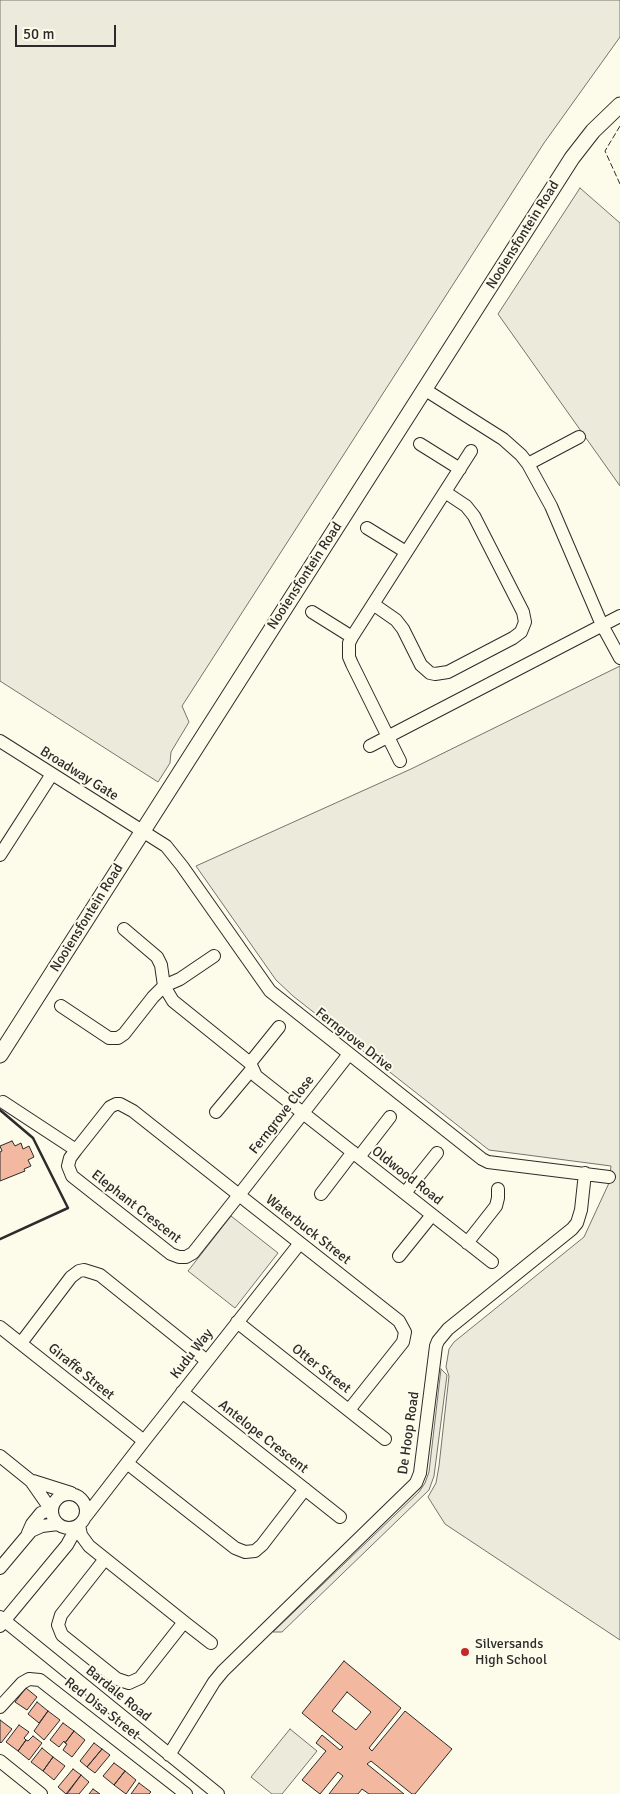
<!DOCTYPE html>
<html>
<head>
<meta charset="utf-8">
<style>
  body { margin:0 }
  #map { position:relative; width:620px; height:1794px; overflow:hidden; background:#fdfbea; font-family:Signika,sans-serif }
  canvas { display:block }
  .scale { position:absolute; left:15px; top:25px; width:101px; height:22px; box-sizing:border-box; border:2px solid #2b2b2b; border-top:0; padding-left:6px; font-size:15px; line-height:18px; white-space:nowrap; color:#2b2b2b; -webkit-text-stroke:4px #fdfbea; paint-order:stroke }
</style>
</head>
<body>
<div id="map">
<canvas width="620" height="1794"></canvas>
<div class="scale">50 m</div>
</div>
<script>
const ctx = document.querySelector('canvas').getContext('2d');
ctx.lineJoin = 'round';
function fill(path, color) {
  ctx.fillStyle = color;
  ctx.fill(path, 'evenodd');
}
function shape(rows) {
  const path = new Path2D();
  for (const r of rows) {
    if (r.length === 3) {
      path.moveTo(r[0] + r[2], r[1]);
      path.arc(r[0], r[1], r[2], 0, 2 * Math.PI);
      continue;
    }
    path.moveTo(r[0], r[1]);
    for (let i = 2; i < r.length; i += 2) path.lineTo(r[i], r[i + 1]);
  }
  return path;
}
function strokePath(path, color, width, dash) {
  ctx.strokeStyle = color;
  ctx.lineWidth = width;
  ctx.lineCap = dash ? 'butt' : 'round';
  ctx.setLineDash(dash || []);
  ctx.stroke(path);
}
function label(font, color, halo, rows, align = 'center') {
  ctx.font = font + ' Signika,sans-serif';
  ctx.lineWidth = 4;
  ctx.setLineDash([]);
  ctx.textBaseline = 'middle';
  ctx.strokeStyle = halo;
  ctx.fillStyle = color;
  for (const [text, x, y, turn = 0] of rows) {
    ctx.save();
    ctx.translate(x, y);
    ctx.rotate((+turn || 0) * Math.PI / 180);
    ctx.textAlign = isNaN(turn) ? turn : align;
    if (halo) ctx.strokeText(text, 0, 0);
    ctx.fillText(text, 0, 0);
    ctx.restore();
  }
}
const green = shape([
  [0,0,620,0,620,37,544,143,182,706,189,722,171,752,170,763,158,782,0,681,0,0],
  [580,188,620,223,620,486,498,314,580,188],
  [620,666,620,1640,445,1524,428,1497,436,1483,439,1466,449,1376,446,1367,449,1349,454,1342,584,1237,609,1183,611,1166,489,1150,293,996,276,980,196,866,411,769,620,666],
  [231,1216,278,1253,235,1308,188,1271,231,1216]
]);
fill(green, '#ecebdb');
strokePath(green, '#74746e', 1);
const parking = shape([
  [441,1369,447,1375,434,1476,429,1490,282,1632,273,1632,419,1492,425,1483,429,1472,441,1369],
  [290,1729,317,1751,282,1794,272,1794,251,1777,290,1729]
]);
fill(parking, '#eceadb');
strokePath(parking, '#74746e', 1);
const building = shape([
  [12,1141,15,1146,21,1143,23,1149,29,1146,34,1157,28,1160,31,1166,24,1169,25,1171,0,1181,0,1152,2,1151,0,1146,12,1141],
  [344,1661,401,1708,369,1748,372,1751,405,1711,452,1749,415,1794,412,1794,371,1761,367,1764,404,1794,369,1794,362,1789,358,1794,329,1794,343,1776,338,1772,320,1794,302,1780,326,1751,316,1743,322,1735,340,1750,343,1747,302,1713,344,1661],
  [347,1692,371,1712,356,1730,332,1711,347,1692],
  [26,1688,37,1697,27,1710,15,1702,26,1688],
  [37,1702,48,1711,39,1723,28,1714,37,1702],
  [48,1711,60,1720,44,1740,34,1731,48,1711],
  [0,1720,12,1729,1,1743,0,1742,0,1720],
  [63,1723,74,1731,65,1743,64,1741,59,1747,50,1740,63,1723],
  [19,1725,29,1732,24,1738,26,1740,18,1751,6,1742,19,1725],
  [74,1731,85,1740,72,1757,63,1750,67,1744,65,1743,74,1731],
  [33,1736,42,1743,29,1760,18,1751,26,1740,28,1741,33,1736],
  [94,1743,102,1749,87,1767,80,1761,94,1743],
  [42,1748,53,1757,43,1771,31,1762,42,1748],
  [102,1749,110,1755,95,1773,87,1767,102,1749],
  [53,1757,65,1766,54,1780,43,1771,53,1757],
  [114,1763,125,1771,114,1785,103,1776,114,1763],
  [73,1769,81,1775,66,1794,58,1787,73,1769],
  [125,1771,136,1780,126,1794,114,1785,125,1771],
  [81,1775,89,1782,79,1794,67,1794,81,1775],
  [139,1783,151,1792,149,1794,131,1794,139,1783],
  [93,1789,100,1794,89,1794,93,1789]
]);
fill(building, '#f2b8a0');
strokePath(building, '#2b2b2b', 1);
const minor = shape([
  [424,389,503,439,521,455,528,464,551,506,602,625,620,658],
  [420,444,460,469],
  [528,464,579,437],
  [367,528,406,552],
  [373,604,396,620,403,629,421,665,430,673,435,674,448,672,513,638,521,632,525,622,523,612,474,516,466,506,445,492],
  [312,612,352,637],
  [0,741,166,846,182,866,270,991,482,1159,488,1162,609,1177],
  [370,746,620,616],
  [400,761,352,664,349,657,349,643,352,637,471,451],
  [0,855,52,774],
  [124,929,157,957,161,965,164,986,173,1001,250,1063,256,1076,492,1262],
  [61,1006,109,1038,118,1038,124,1034,153,997,164,986,180,979,214,956],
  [349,1054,239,1195,193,1253,186,1257,179,1257,171,1254,72,1176,68,1166,70,1158,76,1150,110,1107,116,1104,120,1104,133,1111,239,1195,300,1243,399,1321,405,1332,403,1342,349,1410],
  [250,1063,279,1027],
  [3,1102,76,1150],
  [216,1112,252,1069],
  [359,1157,390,1117],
  [405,1193,437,1153],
  [321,1194,353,1152],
  [467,1243,496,1206,498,1198,498,1189],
  [399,1256,432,1215],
  [237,1322,385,1439],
  [0,1327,144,1441],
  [21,1343,71,1277,79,1271,84,1270,100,1275,207,1361],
  [182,1392,340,1517],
  [0,1456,31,1481,47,1504,52,1508],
  [127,1463,235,1548,245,1552,255,1551,262,1545,305,1489],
  [33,1481,71,1493],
  [69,1511,17],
  [86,1516,144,1441,300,1243],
  [79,1525,81,1535,89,1546,184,1622,140,1678,129,1683,117,1679,62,1635,58,1625,61,1615,105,1559],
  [28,1533,32,1524,41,1513,52,1509],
  [0,1568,31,1531,42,1526,58,1524],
  [0,1617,218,1794],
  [184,1622,211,1643],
  [0,1626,67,1545,77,1527],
  [0,1707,22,1683,29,1679,40,1680,186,1794],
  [169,1755,214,1682,223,1671,416,1483,420,1473,436,1346,438,1341,448,1329,572,1229,577,1223,581,1210,585,1173],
  [0,1761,41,1794]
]);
const tertiary = shape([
  [0,1055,572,158,593,131,620,105]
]);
strokePath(minor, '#2b2b2b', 14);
strokePath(tertiary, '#2b2b2b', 17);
strokePath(minor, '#fdfbea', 12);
strokePath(tertiary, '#fdfbea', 15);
strokePath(shape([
  [620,126,605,151,620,184]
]), '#2b2b2b', 1, [6, 2.5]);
strokePath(shape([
  [0,1110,33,1138,68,1208,0,1239]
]), '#2b2b2b', 2.5);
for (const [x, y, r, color] of [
  [465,1652,5,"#c62828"]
]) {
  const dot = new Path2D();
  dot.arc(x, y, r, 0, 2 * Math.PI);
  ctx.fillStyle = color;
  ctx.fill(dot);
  strokePath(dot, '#fdfbea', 2);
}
label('14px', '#2b2b2b', '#fdfbea', [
  ["Nooiensfontein Road",523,235,-58],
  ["Nooiensfontein Road",305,576,-57],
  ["Broadway Gate",79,774,32],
  ["Nooiensfontein Road",87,918,-58],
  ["Ferngrove Drive",354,1040,38],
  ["Ferngrove Close",282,1115,-52],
  ["Oldwood Road",407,1176,38],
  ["Elephant Crescent",136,1207,38],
  ["Waterbuck Street",308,1230,38],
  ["Kudu Way",192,1354,-52],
  ["Otter Street",321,1369,38],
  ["Giraffe Street",81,1372,39],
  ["De Hoop Road",409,1433,-82],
  ["Antelope Crescent",263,1437,38],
  ["Bardale Road",118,1694,39],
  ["Red Disa Street",102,1709,38]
]);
label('14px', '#2b2b2b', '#fdfbea', [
  ["Silversands",475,1644],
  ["High School",475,1660]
], 'left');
</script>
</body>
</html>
